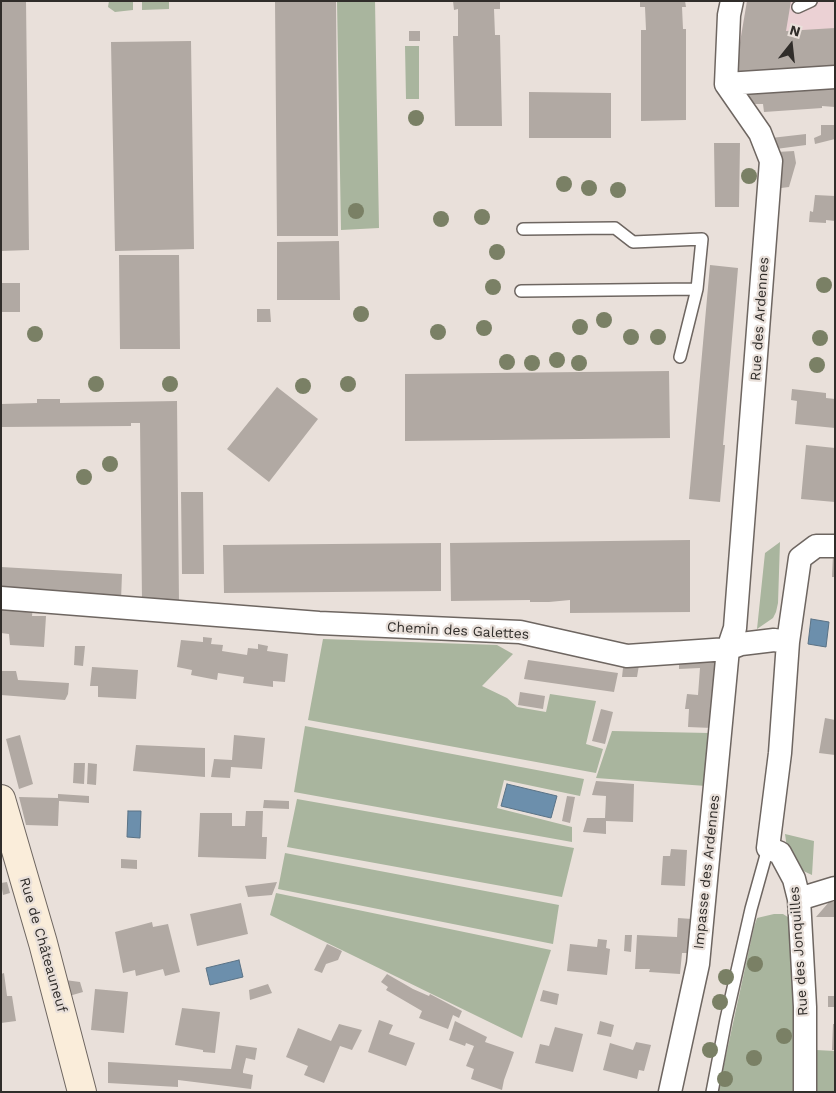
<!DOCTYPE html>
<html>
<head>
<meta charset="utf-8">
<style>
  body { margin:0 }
  #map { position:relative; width:836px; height:1093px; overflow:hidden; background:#e9e0da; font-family:"Work Sans",sans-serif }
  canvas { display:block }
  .frame { position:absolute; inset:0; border:2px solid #302d2a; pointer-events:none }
  .north { position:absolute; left:766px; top:20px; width:50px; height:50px; -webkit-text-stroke:4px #e9e0da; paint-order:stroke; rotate:16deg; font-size:14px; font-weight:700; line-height:20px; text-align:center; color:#302d2a }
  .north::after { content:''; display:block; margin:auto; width:18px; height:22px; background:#302d2a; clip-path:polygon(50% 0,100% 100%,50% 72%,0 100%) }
</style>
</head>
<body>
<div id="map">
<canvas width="836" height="1093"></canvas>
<div class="frame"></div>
<div class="north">N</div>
</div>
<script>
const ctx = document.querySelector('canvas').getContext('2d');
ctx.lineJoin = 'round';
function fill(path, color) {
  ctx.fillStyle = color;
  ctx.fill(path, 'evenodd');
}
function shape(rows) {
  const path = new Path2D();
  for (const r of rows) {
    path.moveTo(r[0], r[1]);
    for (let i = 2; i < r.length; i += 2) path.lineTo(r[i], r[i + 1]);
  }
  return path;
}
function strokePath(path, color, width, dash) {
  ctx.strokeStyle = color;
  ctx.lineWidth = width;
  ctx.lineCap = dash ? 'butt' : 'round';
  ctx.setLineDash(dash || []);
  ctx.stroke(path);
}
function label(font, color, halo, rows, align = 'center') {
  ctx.font = font + ' "Work Sans",sans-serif';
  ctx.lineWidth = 4.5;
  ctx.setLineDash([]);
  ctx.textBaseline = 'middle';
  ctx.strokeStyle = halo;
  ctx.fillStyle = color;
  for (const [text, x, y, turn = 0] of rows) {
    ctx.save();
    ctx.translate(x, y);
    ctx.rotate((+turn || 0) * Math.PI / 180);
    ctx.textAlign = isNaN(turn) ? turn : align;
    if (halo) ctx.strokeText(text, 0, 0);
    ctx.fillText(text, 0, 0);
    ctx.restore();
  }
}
fill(shape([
  [747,1,835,1,835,72,733,80]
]), '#ebd1d4');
fill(shape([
  [109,1,133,1,133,10,115,12,108,7],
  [142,1,169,1,169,9,142,10],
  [337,1,375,1,379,228,341,230],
  [405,46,419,46,419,99,406,99],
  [780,542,778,603,776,612,773,618,757,629,765,553],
  [323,639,497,645,513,654,482,686,507,698,517,707,546,712,550,694,596,701,586,744,603,749,596,773,308,720],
  [305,726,584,779,580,796,504,780,497,808,572,827,572,842,294,792],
  [612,731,709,733,706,786,596,778],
  [297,799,574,848,562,897,287,847],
  [785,834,814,841,812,875,799,869,787,848],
  [285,853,559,905,553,944,278,889],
  [276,893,551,950,522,1038,270,915],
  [774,914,783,914,791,919,798,1092,718,1092,754,927,757,918],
  [816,1050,835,1051,835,1092,813,1092]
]), '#a9b59e');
const water = shape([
  [811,619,829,622,826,647,808,644,811,619],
  [507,784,557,796,551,818,501,806,507,784],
  [128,811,141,811,140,838,127,837,128,811],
  [239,960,243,977,210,985,206,968,239,960]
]);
fill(water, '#6c8fac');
strokePath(water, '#5a7285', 1);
fill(shape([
  [1,1,26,1,29,250,1,251],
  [275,1,336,1,338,236,277,236],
  [453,1,500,1,500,9,494,9,495,35,500,35,502,126,455,126,453,36,458,36,458,9,454,10],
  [640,1,685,1,686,7,682,7,683,29,686,29,686,120,641,121,641,30,646,30,645,7,640,7],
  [747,1,791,1,786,31,835,28,835,71,734,78],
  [409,31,420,31,420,41,409,41],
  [191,41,194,249,115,251,111,42],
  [835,82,835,107,822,106,822,108,764,112,763,104,753,104,739,89],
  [529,92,611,93,611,138,529,138],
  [821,125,834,125,835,139,815,144,814,138,821,135],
  [806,134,806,145,776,149,771,138],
  [714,143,740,143,739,207,715,207],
  [794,151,796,163,789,187,781,188,777,152],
  [815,195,835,196,835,221,826,220,826,223,809,222,810,211,813,212],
  [339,241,340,300,277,300,277,242],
  [119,255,179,255,180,349,120,349],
  [710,265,738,268,723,445,725,445,720,502,689,499],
  [1,283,20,283,20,312,1,312],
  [257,309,270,309,271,322,257,322],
  [669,371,670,438,405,441,405,374],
  [277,387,318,419,269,482,227,449],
  [792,389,826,393,826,398,835,399,835,428,795,424,797,401,791,400],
  [37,399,60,399,60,403,177,401,179,603,142,601,140,423,131,423,131,426,1,427,1,404,37,403],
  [806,445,835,448,835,502,801,499],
  [181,492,203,492,204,574,182,574],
  [690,540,690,612,570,613,570,600,549,602,530,602,530,600,451,601,450,543],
  [441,543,441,591,224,593,223,545],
  [833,555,835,555,835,577,832,577],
  [1,567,122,574,121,600,1,593],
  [1,605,33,607,32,616,46,616,44,647,10,645,9,634,1,633],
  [203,637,212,638,211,644,223,645,222,651,247,655,248,648,258,649,258,644,268,646,267,651,288,654,285,682,273,681,273,687,243,683,244,677,218,673,217,680,191,675,192,670,177,667,181,640,203,642],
  [75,646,85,646,83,666,74,665],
  [719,657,712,728,688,727,689,709,685,709,687,694,698,695,700,668,679,669,679,659],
  [624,659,640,659,637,677,622,677],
  [528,660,618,673,614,692,524,679],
  [92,667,138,670,136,699,98,697,98,686,90,686],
  [1,671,16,671,18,680,69,683,68,694,65,700,1,695],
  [520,692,545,696,543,709,518,705],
  [601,709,613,712,605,744,592,741],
  [825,718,835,720,835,755,819,753],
  [20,735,33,784,19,789,6,739],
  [234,735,265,738,262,769,231,767,230,778,211,777,214,759,232,760],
  [136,745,205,748,205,777,133,771],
  [74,763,85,763,84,784,73,783],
  [88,763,97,764,96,785,87,784],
  [596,781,634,784,633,822,606,821,606,834,583,832,587,818,605,818,606,796,592,795],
  [58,794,89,796,89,803,59,801,58,826,26,825,19,797,58,798],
  [567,796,575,797,570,823,562,821],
  [264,800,289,801,289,809,263,808],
  [246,811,263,811,262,837,267,837,266,859,198,857,200,813,232,813,232,826,245,826],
  [671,849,687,850,685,886,661,885,663,856,670,856],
  [121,859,137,860,137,869,121,868],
  [7,882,10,893,3,895,1,883],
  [277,882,272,895,248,897,245,886],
  [829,902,835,902,835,917,816,917],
  [241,903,248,934,197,946,190,914],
  [678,918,692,919,690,953,682,953,680,974,649,972,650,969,635,969,637,935,677,937],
  [152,922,153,927,168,924,180,972,165,976,163,969,136,976,135,970,123,973,115,932],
  [625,935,632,935,631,952,624,951],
  [598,939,607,940,606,948,610,949,607,975,567,971,570,944,597,947],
  [327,944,342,951,338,960,326,964,322,973,314,970],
  [4,973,7,996,12,996,16,1021,1,1023,1,974],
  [387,974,413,989,429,996,430,994,462,1011,459,1018,453,1015,448,1029,419,1018,422,1011,386,990,388,987,381,982],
  [65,980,80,982,83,992,69,996],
  [268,984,272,993,250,1000,249,990],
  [95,989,128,992,124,1033,91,1030],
  [543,990,559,994,557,1005,540,1001],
  [828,996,835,996,835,1007,828,1007],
  [182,1008,220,1012,215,1053,203,1052,203,1050,175,1045],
  [379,1020,393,1025,389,1034,415,1043,406,1066,368,1052],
  [455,1021,487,1037,485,1042,514,1052,504,1080,502,1090,471,1079,474,1069,466,1066,474,1046,466,1043,465,1046,449,1040],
  [600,1021,614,1025,611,1037,597,1034],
  [339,1024,362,1030,352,1050,340,1046,324,1083,304,1075,308,1066,286,1057,298,1028,331,1041],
  [833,1024,835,1024,835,1050,832,1050],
  [555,1027,583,1034,573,1072,535,1063,540,1044,549,1046],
  [636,1042,651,1045,644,1071,639,1070,637,1079,603,1070,610,1043,633,1050],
  [236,1045,257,1048,255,1060,246,1058,243,1071,243,1073,253,1075,251,1089,178,1080,178,1087,108,1083,108,1062,231,1069]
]), '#b1a9a3');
const lane = shape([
  [798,7,811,1],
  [523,229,615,228,633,242,702,239,697,289],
  [521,291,697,289,680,357],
  [712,1092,726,1019,751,909,768,848]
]);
const street = shape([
  [726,84,835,77],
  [1,598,319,623,520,632,627,656,728,649,741,644,774,640,788,642],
  [799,899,835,888],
  [670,1092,698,964,728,649,735,628,771,161,760,133,726,84,729,15,732,1],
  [805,1092,805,1007,799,899,794,879,780,853,768,848,780,753,788,642,800,558,816,546,835,546]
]);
const secondary = shape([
  [1,799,43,943,82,1092]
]);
strokePath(lane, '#6e6661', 14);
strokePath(street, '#6e6661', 25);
strokePath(secondary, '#6e6661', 30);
strokePath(lane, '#fff', 11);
strokePath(street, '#fff', 22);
strokePath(secondary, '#faedda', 28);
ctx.fillStyle = '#7a8065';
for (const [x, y] of [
  [416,118],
  [749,176],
  [564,184],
  [589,188],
  [618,190],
  [356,211],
  [482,217],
  [441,219],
  [497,252],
  [824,285],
  [493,287],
  [361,314],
  [604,320],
  [580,327],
  [484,328],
  [438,332],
  [35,334],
  [631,337],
  [658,337],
  [820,338],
  [557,360],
  [507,362],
  [532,363],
  [579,363],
  [817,365],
  [96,384],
  [170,384],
  [348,384],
  [303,386],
  [110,464],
  [84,477],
  [755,964],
  [726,977],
  [720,1002],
  [784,1036],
  [710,1050],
  [754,1058],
  [725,1079]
]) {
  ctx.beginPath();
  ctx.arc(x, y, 8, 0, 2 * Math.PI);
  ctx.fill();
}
label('14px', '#302d2a', '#e9e0da', [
  ["Rue des Ardennes",760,319,-86],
  ["Chemin des Galettes",458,631,3],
  ["Impasse des Ardennes",707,872,-84],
  ["Rue de Châteauneuf",43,945,74],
  ["Rue des Jonquilles",799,951,-94]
]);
</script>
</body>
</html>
